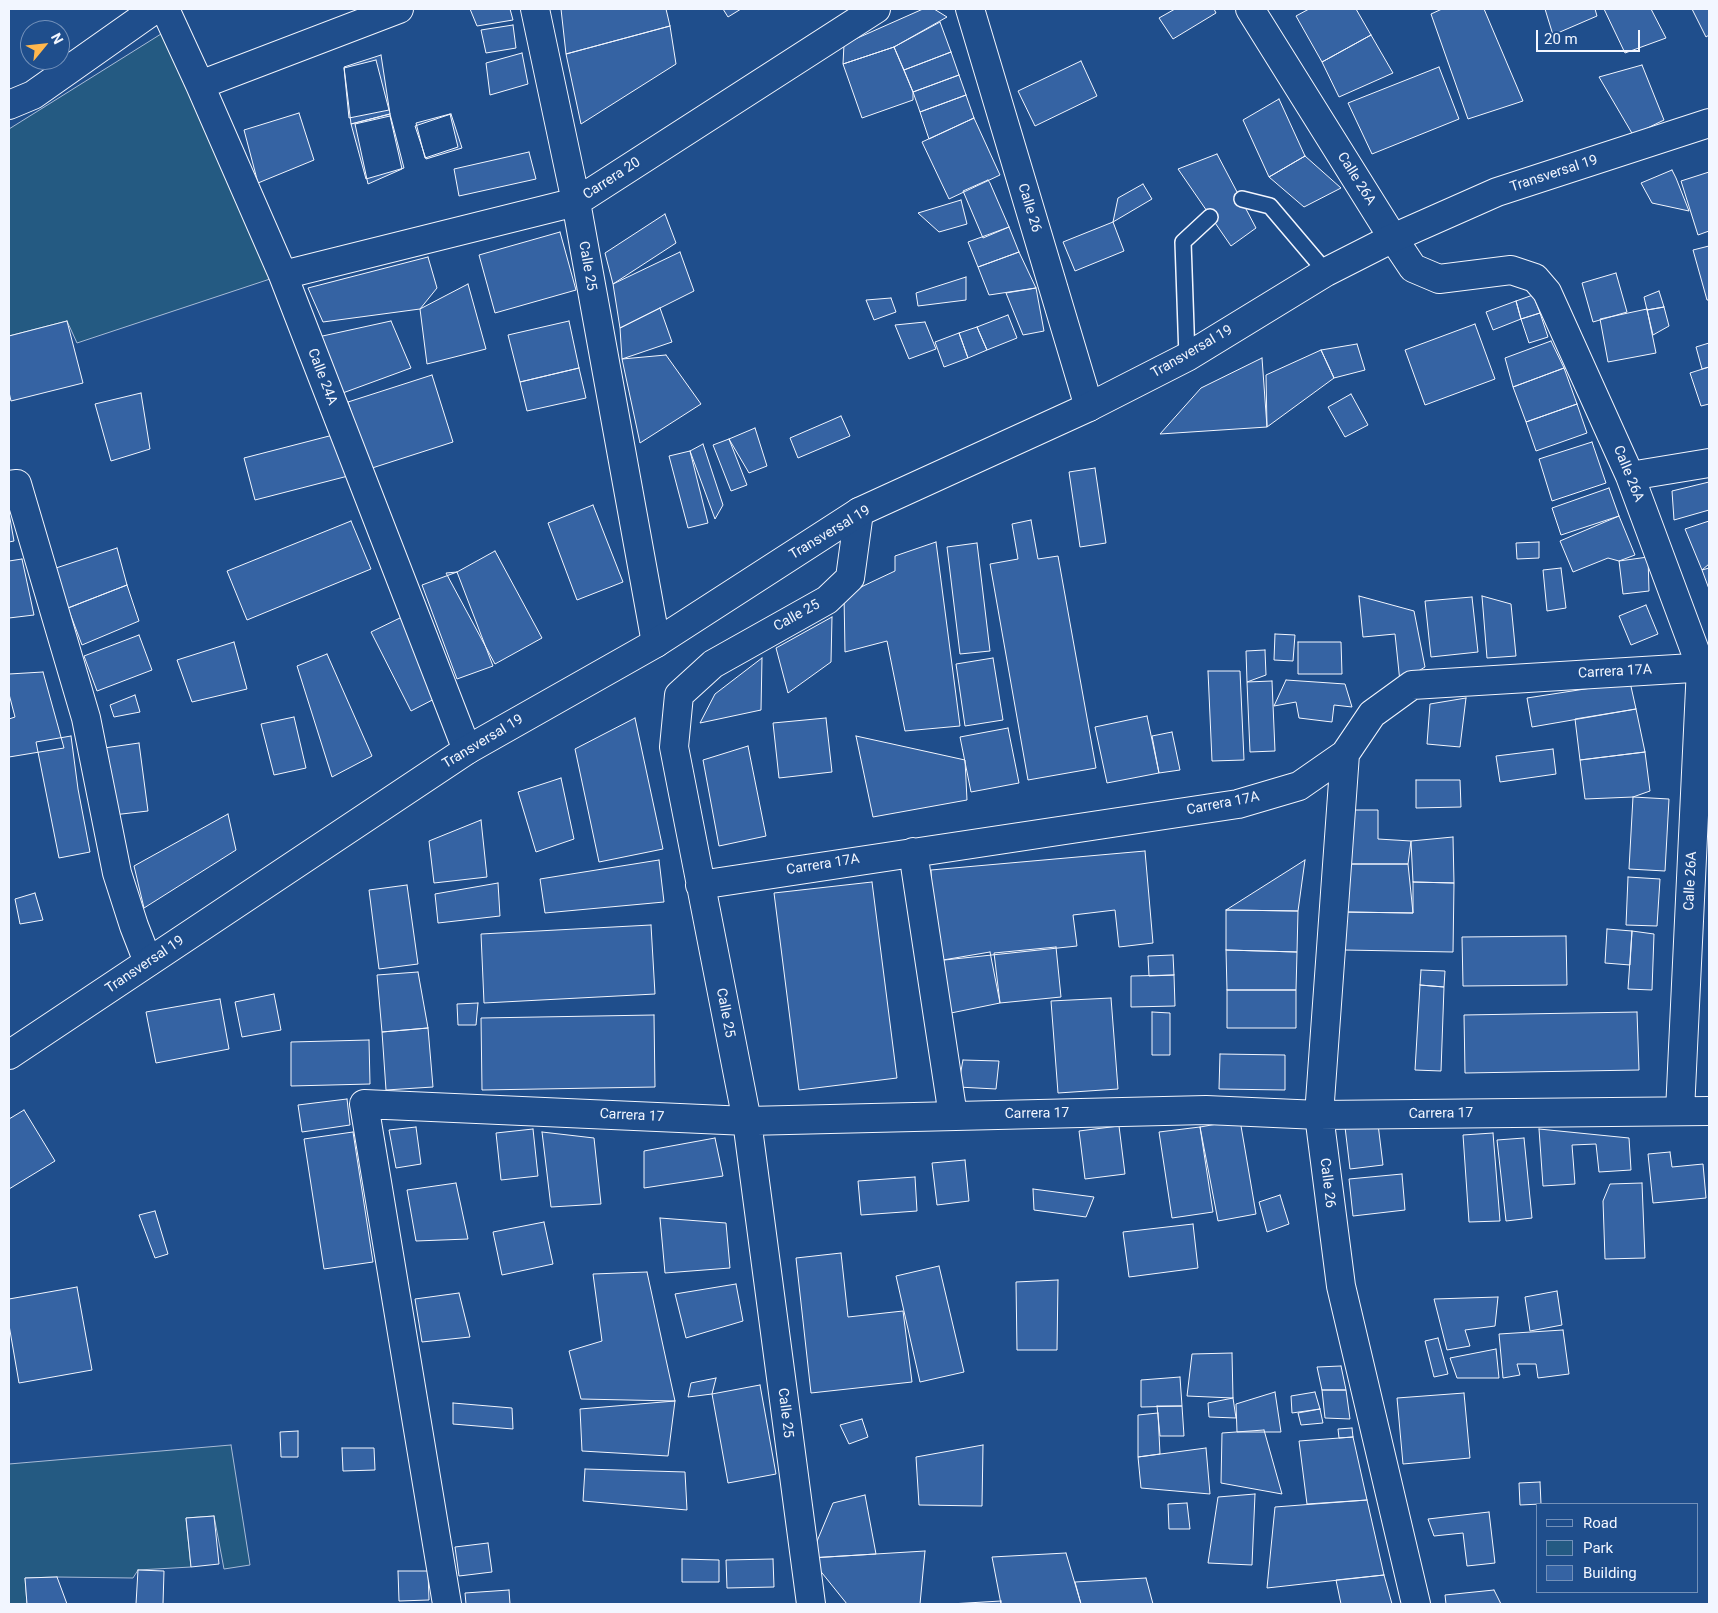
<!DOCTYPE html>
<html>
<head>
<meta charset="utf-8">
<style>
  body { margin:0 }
  #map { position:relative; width:1718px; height:1613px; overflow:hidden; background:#1f4e8c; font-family:Roboto,sans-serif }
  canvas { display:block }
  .frame { position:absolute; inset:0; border:10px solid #f2f6ff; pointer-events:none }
  .legend { position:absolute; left:1536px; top:1503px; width:162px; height:90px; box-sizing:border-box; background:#1f4e8c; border:1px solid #7391ba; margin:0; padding:6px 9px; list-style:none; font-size:15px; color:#f2f6ff }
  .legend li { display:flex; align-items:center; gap:10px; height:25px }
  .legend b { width:25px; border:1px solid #7391ba }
  .north { position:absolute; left:20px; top:20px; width:50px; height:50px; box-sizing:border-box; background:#1f4e8c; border:1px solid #7391ba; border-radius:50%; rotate:62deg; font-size:14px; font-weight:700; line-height:20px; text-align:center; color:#f2f6ff }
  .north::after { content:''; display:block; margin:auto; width:18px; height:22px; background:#ffb74d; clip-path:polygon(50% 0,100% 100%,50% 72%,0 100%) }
  .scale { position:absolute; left:1536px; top:30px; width:104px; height:22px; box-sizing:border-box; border:2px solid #f2f6ff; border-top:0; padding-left:6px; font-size:15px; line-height:18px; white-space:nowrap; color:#f2f6ff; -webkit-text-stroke:4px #1f4e8c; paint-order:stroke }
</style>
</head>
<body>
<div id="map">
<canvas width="1718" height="1613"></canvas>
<div class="frame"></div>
<ul class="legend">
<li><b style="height:6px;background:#1f4e8c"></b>Road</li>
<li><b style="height:14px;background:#245a82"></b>Park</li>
<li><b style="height:14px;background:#3563a3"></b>Building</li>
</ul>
<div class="north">N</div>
<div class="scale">20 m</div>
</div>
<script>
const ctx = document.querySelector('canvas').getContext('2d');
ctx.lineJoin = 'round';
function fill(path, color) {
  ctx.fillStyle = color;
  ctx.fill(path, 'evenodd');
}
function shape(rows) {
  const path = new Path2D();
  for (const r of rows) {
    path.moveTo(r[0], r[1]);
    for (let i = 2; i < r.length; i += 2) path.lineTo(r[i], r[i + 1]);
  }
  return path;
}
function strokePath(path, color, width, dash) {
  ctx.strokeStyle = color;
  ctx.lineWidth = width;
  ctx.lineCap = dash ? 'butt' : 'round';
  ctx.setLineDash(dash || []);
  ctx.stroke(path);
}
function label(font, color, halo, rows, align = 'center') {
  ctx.font = font + ' Roboto,sans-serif';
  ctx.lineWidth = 4;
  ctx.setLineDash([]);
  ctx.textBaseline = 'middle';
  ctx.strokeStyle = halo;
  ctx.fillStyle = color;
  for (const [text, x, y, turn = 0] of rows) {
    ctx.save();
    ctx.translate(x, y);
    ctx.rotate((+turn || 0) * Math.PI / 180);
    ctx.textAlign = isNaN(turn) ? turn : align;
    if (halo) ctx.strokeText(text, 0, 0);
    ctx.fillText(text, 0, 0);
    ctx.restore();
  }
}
const green = shape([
  [169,29,279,276,77,343,67,321,9,336,9,129,169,29],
  [231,1445,250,1565,224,1569,214,1516,186,1518,191,1567,138,1570,133,1578,57,1577,25,1578,27,1604,9,1604,9,1464,231,1445]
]);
fill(green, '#245a82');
strokePath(green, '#a8bbd7', 1);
const building = shape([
  [470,9,510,9,513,20,477,26,470,9],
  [561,9,666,9,670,26,566,54,561,9],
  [723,9,741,9,728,17,723,9],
  [923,9,934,9,947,17,894,47,843,64,844,44,923,9],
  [1175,9,1214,9,1216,13,1173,39,1159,18,1175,9],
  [1309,9,1356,9,1371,35,1322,62,1296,16,1309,9],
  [1442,9,1484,9,1523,101,1468,119,1431,14,1442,9],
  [1545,9,1595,9,1597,16,1553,35,1545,9],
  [1604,9,1651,9,1666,38,1625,53,1604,9],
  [1692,9,1709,9,1709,35,1706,37,1692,9],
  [940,22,951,52,904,70,894,47,940,22],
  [513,25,516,48,486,53,481,30,513,25],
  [670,26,676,64,581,124,566,54,670,26],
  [1371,35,1393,73,1339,97,1322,62,1371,35],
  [894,47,913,92,913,100,862,118,843,64,894,47],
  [951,52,959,75,913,92,904,70,951,52],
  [522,53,528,84,490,95,486,63,522,53],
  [381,55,390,114,351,124,344,67,381,55],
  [376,60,389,110,349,118,344,68,376,60],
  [1081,61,1097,96,1035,126,1018,91,1081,61],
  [1642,65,1664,120,1633,135,1599,77,1642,65],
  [1439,67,1459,119,1372,154,1348,103,1439,67],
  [959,75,966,95,920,112,913,92,959,75],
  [966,95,974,118,929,139,920,112,966,95],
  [1279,99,1305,156,1269,177,1243,120,1279,99],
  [299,113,314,160,258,183,244,130,299,113],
  [390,114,404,168,366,179,351,124,390,114],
  [450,114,458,147,425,158,416,123,450,114],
  [451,114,462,148,426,159,415,126,451,114],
  [390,116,402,169,368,184,355,124,390,116],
  [974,118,1000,175,949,199,922,142,974,118],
  [529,152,536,179,459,196,454,169,529,152],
  [1217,154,1256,228,1231,246,1178,169,1217,154],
  [1305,156,1341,188,1304,207,1269,177,1305,156],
  [1672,170,1676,178,1689,211,1652,203,1641,183,1672,170],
  [1709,172,1709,231,1698,235,1681,181,1709,172],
  [988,180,990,183,1009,227,983,238,963,191,988,180],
  [1143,184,1152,199,1113,222,1118,198,1143,184],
  [961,200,967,224,939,232,918,213,961,200],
  [665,214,676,243,613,284,605,253,665,214],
  [1113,222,1124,251,1075,271,1063,242,1113,222],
  [1009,227,1019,252,978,267,968,242,1009,227],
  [560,232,576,290,495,313,479,255,560,232],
  [1709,246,1709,300,1707,300,1693,250,1709,246],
  [680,252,694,291,620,328,613,284,680,252],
  [1019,252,1036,288,989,295,978,267,1019,252],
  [428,257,437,288,420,309,323,322,308,288,428,257],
  [1616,273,1627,312,1593,322,1582,283,1616,273],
  [966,277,966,300,918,306,916,293,966,277],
  [468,284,486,349,427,364,420,309,468,284],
  [1036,288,1044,331,1023,335,1006,293,1036,288],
  [1659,291,1664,307,1647,310,1644,297,1659,291],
  [1533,295,1540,313,1521,319,1516,301,1533,295],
  [891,298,896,312,874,320,866,300,891,298],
  [1516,301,1521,319,1493,330,1486,312,1516,301],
  [1664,307,1669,326,1653,335,1647,310,1664,307],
  [660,308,672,342,622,359,620,328,660,308],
  [1647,309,1656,353,1608,362,1600,319,1647,309],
  [1540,313,1548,337,1529,343,1521,319,1540,313],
  [1008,315,1017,338,987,350,977,327,1008,315],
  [67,321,83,383,11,401,9,392,9,336,67,321],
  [391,321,411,368,340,394,318,337,391,321],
  [569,321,579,368,520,382,508,335,569,321],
  [925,322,936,349,909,359,895,325,925,322],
  [1475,324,1495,379,1425,405,1405,350,1475,324],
  [977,327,987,350,968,358,959,333,977,327],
  [959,333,968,358,944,367,935,342,959,333],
  [1551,341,1564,368,1513,387,1505,358,1551,341],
  [1709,343,1709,367,1702,369,1696,347,1709,343],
  [1357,344,1365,370,1334,378,1321,350,1357,344],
  [1321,350,1334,378,1267,427,1266,375,1321,350],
  [666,355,701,404,640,443,622,359,666,355],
  [1262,358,1267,427,1160,434,1201,388,1262,358],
  [1709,367,1709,404,1701,406,1690,373,1709,367],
  [579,368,586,398,527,411,520,382,579,368],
  [1564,368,1577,404,1526,422,1513,387,1564,368],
  [432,375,453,442,369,469,348,402,432,375],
  [141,393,150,449,111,461,95,404,141,393],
  [1351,394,1368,425,1345,437,1328,407,1351,394],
  [1577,404,1587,433,1536,451,1526,422,1577,404],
  [841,416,850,436,798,458,790,438,841,416],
  [755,428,767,466,749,473,729,439,755,428],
  [337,434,348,476,255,500,244,458,337,434],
  [729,439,747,485,731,491,713,445,729,439],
  [1592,442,1606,483,1552,501,1539,459,1592,442],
  [703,444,723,505,715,519,690,451,703,444],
  [690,451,708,523,688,528,669,456,690,451],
  [1095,468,1106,543,1080,547,1069,472,1095,468],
  [1709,482,1709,510,1674,520,1672,491,1709,482],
  [1609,488,1619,516,1561,535,1552,508,1609,488],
  [593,505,623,582,577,600,548,523,593,505],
  [9,513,14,541,9,542,9,513],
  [1619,516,1635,555,1619,561,1608,558,1573,572,1560,541,1619,516],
  [1031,520,1038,559,1058,556,1096,768,1028,780,990,564,1018,559,1012,524,1031,520],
  [351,521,371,569,247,620,227,571,351,521],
  [1709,521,1709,564,1702,570,1685,529,1709,521],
  [936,542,960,726,905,731,887,641,845,652,844,595,895,571,895,556,936,542],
  [1539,542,1539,558,1517,559,1516,543,1539,542],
  [977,543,990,651,960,654,947,547,977,543],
  [117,548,127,585,68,608,56,568,117,548],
  [495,551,542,638,495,664,446,573,457,572,495,551],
  [1648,557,1649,591,1623,594,1619,561,1648,557],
  [22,559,34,615,9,618,9,561,22,559],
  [1561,568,1566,608,1547,611,1543,570,1561,568],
  [1709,568,1709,589,1702,570,1709,568],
  [457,572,493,666,457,679,422,585,457,572],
  [127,585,139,621,82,645,68,608,127,585],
  [1359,596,1414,611,1425,667,1400,682,1395,634,1363,637,1359,596],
  [1482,596,1511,604,1516,656,1487,658,1482,596],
  [1472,597,1478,652,1431,657,1425,601,1472,597],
  [1646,605,1658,634,1631,645,1619,616,1646,605],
  [402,617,442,695,411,711,371,632,402,617],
  [832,617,831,662,788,693,776,648,832,617],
  [1275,634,1295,635,1293,661,1274,660,1275,634],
  [139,635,152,670,97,691,84,656,139,635],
  [234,642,247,689,192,702,177,660,234,642],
  [1298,642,1341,642,1342,674,1298,674,1298,642],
  [1265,650,1266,675,1247,682,1246,651,1265,650],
  [327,654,372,756,332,777,297,666,327,654],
  [762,658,761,710,700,723,715,694,762,658],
  [993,658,1003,720,965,726,956,664,993,658],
  [1208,671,1240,671,1244,760,1212,761,1208,671],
  [43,672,64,748,9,757,9,719,15,717,9,694,9,674,43,672],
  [1286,680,1345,684,1352,707,1334,705,1332,722,1299,718,1296,702,1274,706,1286,680],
  [1272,681,1275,751,1250,752,1247,682,1272,681],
  [1630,682,1636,709,1532,727,1527,698,1630,682],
  [135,695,140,712,114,717,110,705,135,695],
  [1466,698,1460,747,1427,744,1430,704,1466,698],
  [1636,709,1645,752,1580,760,1575,719,1636,709],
  [1147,716,1159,773,1107,783,1095,727,1147,716],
  [294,717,306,768,274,775,261,724,294,717],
  [635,718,663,849,599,862,575,749,635,718],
  [826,718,832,772,779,778,773,723,826,718],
  [1008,728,1019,783,971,792,960,737,1008,728],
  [1172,732,1180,770,1159,773,1152,736,1172,732],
  [71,736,78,789,90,852,59,858,36,742,71,736],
  [856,736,965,760,967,800,873,817,856,736],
  [139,743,148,811,113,815,104,748,139,743],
  [748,746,766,836,719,846,703,760,748,746],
  [1553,749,1556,774,1500,782,1496,756,1553,749],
  [1645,752,1650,791,1633,797,1585,799,1580,760,1645,752],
  [561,778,574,839,536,852,518,792,561,778],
  [1416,780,1460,780,1461,807,1416,808,1416,780],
  [1633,797,1669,799,1665,871,1629,869,1633,797],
  [1348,810,1378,810,1378,839,1411,841,1408,864,1348,864,1348,810],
  [228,814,236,850,144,908,134,866,228,814],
  [481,820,487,877,434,883,429,841,481,820],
  [1453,837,1454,883,1413,882,1411,841,1453,837],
  [1145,851,1153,943,1119,947,1115,910,1073,915,1077,946,935,961,931,870,1145,851],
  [659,860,664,902,545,913,540,879,659,860],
  [1305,860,1298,911,1226,910,1305,860],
  [1348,864,1408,864,1413,913,1345,912,1348,864],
  [1628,877,1660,879,1657,926,1626,925,1628,877],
  [872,882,897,1078,799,1090,774,893,872,882],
  [1413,882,1454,883,1453,952,1344,950,1345,912,1413,913,1413,882],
  [498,883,500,916,438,923,435,894,498,883],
  [407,885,418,964,379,969,369,890,407,885],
  [35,893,43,920,20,924,15,899,35,893],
  [1226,910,1298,911,1297,952,1226,950,1226,910],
  [651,925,655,994,484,1003,481,934,651,925],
  [1607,929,1632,931,1630,965,1605,963,1607,929],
  [1632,931,1654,934,1652,990,1628,989,1632,931],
  [1566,936,1567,985,1463,986,1462,937,1566,936],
  [1056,947,1061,997,1000,1003,994,953,1056,947],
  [1226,950,1297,952,1296,990,1227,990,1226,950],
  [990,952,1000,1003,951,1013,943,960,990,952],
  [1173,955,1174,975,1149,976,1148,956,1173,955],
  [1421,970,1445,971,1444,987,1420,985,1421,970],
  [418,972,428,1028,382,1032,377,975,418,972],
  [1174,975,1175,1006,1131,1007,1131,976,1174,975],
  [1420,985,1444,987,1441,1071,1415,1070,1420,985],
  [1227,990,1296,990,1296,1028,1227,1028,1227,990],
  [274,994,281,1030,242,1037,235,1002,274,994],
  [1111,998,1118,1089,1058,1093,1051,1001,1111,998],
  [220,999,229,1049,156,1063,146,1012,220,999],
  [478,1003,476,1025,458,1025,457,1004,478,1003],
  [1152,1012,1170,1013,1170,1055,1152,1055,1152,1012],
  [1637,1012,1639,1070,1465,1073,1464,1015,1637,1012],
  [654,1015,655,1087,482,1090,481,1018,654,1015],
  [428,1028,433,1087,386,1090,382,1032,428,1028],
  [369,1040,370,1084,291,1086,291,1042,369,1040],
  [1220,1054,1285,1055,1285,1090,1219,1089,1220,1054],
  [963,1060,999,1061,996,1089,958,1087,963,1060],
  [347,1099,350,1125,302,1132,298,1105,347,1099],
  [24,1110,55,1161,9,1189,9,1119,24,1110],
  [1240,1120,1256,1214,1218,1221,1200,1127,1240,1120],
  [1378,1124,1383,1165,1350,1169,1345,1127,1378,1124],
  [1119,1126,1125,1174,1085,1179,1079,1131,1119,1126],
  [416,1127,421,1164,396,1168,389,1130,416,1127],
  [1200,1127,1213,1212,1172,1218,1159,1132,1200,1127],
  [533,1129,538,1176,501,1180,496,1133,533,1129],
  [1539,1129,1629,1138,1631,1170,1599,1172,1596,1144,1572,1145,1575,1184,1543,1186,1539,1129],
  [353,1132,373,1262,324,1269,304,1139,353,1132],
  [542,1132,594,1138,601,1204,551,1207,542,1132],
  [1493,1133,1500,1221,1469,1222,1463,1135,1493,1133],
  [715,1138,723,1176,644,1188,644,1151,715,1138],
  [1524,1138,1532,1218,1506,1221,1497,1140,1524,1138],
  [1670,1152,1672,1167,1703,1164,1706,1198,1653,1203,1648,1154,1670,1152],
  [965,1160,969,1201,937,1205,932,1163,965,1160],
  [1402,1174,1405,1210,1353,1216,1349,1179,1402,1174],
  [915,1177,917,1211,861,1215,858,1181,915,1177],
  [456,1183,468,1239,416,1241,407,1190,456,1183],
  [1642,1183,1645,1258,1605,1259,1603,1201,1610,1184,1642,1183],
  [1033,1189,1094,1197,1086,1217,1034,1210,1033,1189],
  [1280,1195,1289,1224,1267,1232,1259,1202,1280,1195],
  [155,1211,168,1254,155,1258,139,1215,155,1211],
  [660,1218,726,1223,730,1268,665,1273,660,1218],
  [544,1222,553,1264,502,1275,493,1232,544,1222],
  [1193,1224,1198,1268,1129,1277,1123,1232,1193,1224],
  [841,1253,848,1317,903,1311,912,1382,811,1393,796,1258,841,1253],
  [939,1266,964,1372,920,1382,896,1276,939,1266],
  [647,1272,675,1401,581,1399,569,1351,602,1341,593,1274,647,1272],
  [1058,1280,1057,1350,1017,1350,1016,1282,1058,1280],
  [736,1284,743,1321,686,1338,675,1294,736,1284],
  [77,1287,92,1370,19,1383,9,1325,9,1299,77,1287],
  [1557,1291,1562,1325,1530,1331,1525,1297,1557,1291],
  [459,1293,470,1337,422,1342,415,1299,459,1293],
  [1498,1297,1495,1326,1465,1330,1470,1346,1447,1350,1434,1299,1498,1297],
  [1563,1330,1569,1374,1538,1378,1536,1364,1517,1364,1520,1375,1503,1378,1499,1334,1563,1330],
  [1438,1338,1448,1374,1434,1377,1425,1341,1438,1338],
  [1496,1349,1499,1378,1457,1378,1450,1358,1496,1349],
  [1232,1353,1233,1398,1187,1396,1192,1354,1232,1353],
  [1341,1366,1346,1390,1322,1390,1317,1367,1341,1366],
  [1180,1377,1182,1406,1141,1407,1141,1380,1180,1377],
  [716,1378,712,1394,688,1397,691,1383,716,1378],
  [760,1385,776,1474,728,1483,712,1394,760,1385],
  [1322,1390,1346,1390,1350,1419,1325,1418,1322,1390],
  [1275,1392,1281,1432,1237,1432,1236,1404,1275,1392],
  [1315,1392,1320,1409,1292,1413,1291,1396,1315,1392],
  [1464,1393,1470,1458,1403,1464,1397,1398,1464,1393],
  [1233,1398,1236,1418,1209,1417,1208,1403,1233,1398],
  [675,1401,668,1456,582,1451,580,1409,675,1401],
  [453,1403,512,1408,513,1429,453,1424,453,1403],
  [1157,1406,1182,1406,1184,1436,1160,1436,1157,1406],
  [1320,1409,1323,1423,1301,1425,1298,1413,1320,1409],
  [1158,1413,1160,1454,1138,1457,1138,1415,1158,1413],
  [862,1419,868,1437,849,1444,840,1425,862,1419],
  [1352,1428,1353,1437,1339,1438,1338,1429,1352,1428],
  [1264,1430,1282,1494,1221,1483,1222,1433,1264,1430],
  [298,1431,298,1457,281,1457,280,1432,298,1431],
  [1353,1437,1367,1500,1307,1504,1299,1441,1353,1437],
  [983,1445,982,1506,919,1505,916,1457,983,1445],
  [342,1448,374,1448,375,1470,343,1471,342,1448],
  [1206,1448,1210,1494,1141,1488,1138,1457,1206,1448],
  [585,1469,685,1472,687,1510,583,1501,585,1469],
  [1540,1482,1541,1504,1520,1505,1519,1483,1540,1482],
  [1255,1494,1252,1565,1208,1563,1218,1497,1255,1494],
  [865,1495,876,1554,810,1558,833,1503,865,1495],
  [1367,1500,1384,1575,1267,1588,1275,1507,1367,1500],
  [1187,1503,1190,1529,1169,1529,1168,1504,1187,1503],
  [1489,1512,1495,1563,1467,1566,1463,1533,1434,1536,1428,1519,1489,1512],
  [214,1516,219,1564,191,1567,186,1518,214,1516],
  [488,1543,492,1572,459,1576,455,1547,488,1543],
  [925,1551,920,1604,847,1604,810,1558,925,1551],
  [1066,1553,1081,1604,1001,1604,992,1557,1066,1553],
  [682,1559,719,1560,719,1582,682,1582,682,1559],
  [773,1559,774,1587,727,1588,726,1560,773,1559],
  [138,1570,164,1571,163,1604,136,1604,138,1570],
  [398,1571,428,1571,429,1600,399,1601,398,1571],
  [1384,1575,1392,1604,1341,1604,1336,1580,1384,1575],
  [57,1577,67,1604,27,1604,25,1578,57,1577],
  [1146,1578,1153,1604,1081,1604,1075,1582,1146,1578],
  [509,1590,510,1604,466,1604,465,1593,509,1590],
  [1494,1590,1501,1604,1446,1604,1445,1595,1494,1590],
  [1001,1601,1001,1604,950,1604,1001,1601]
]);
fill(building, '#3563a3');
strokePath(building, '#f2f6ff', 1);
const service = shape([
  [1242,199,1270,206,1326,272],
  [1187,357,1183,242,1210,217]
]);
const minor = shape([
  [165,9,200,85,283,275,467,750],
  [535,9,576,202,656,643],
  [970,9,1089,407],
  [1250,9,1393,238,1413,268,1439,279,1511,270,1535,278,1547,292,1630,476,1701,667,1680,1111],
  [200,85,399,9],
  [9,105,33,95,155,9],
  [283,275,576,202,876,9],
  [1630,476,1709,463],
  [9,485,17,484,86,718,117,873,134,926,148,962],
  [1345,754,1319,1115,1341,1286,1416,1604],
  [913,852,953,1116],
  [700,885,1238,804,1299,786,1345,754,1372,714,1412,685,1709,667],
  [447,1604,364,1104,747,1121,1206,1110,1319,1115,1709,1111],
  [811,1604,747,1121,674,747,679,695,713,664,827,600,850,578,859,512]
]);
const primary = shape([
  [9,1055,467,750,656,643,859,512,1089,407,1187,357,1326,272,1393,238,1497,192,1709,123]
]);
strokePath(service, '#f2f6ff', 18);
strokePath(minor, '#f2f6ff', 30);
strokePath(primary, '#f2f6ff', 30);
strokePath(service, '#1f4e8c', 15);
strokePath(minor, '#1f4e8c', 28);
strokePath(primary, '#1f4e8c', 28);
label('14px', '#f2f6ff', '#1f4e8c', [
  ["Transversal 19",1554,174,-18],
  ["Carrera 20",612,179,-33],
  ["Calle 26A",1356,179,58],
  ["Calle 26",1029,208,73],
  ["Calle 25",587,266,80],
  ["Transversal 19",1192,352,-30],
  ["Calle 24A",322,377,69],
  ["Calle 26A",1628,474,68],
  ["Transversal 19",830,533,-31],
  ["Calle 25",797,616,-29],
  ["Carrera 17A",1615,672,-3],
  ["Transversal 19",483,742,-31],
  ["Carrera 17A",1223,804,-11],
  ["Carrera 17A",823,865,-9],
  ["Calle 26A",1691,881,-87],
  ["Transversal 19",145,965,-34],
  ["Calle 25",725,1013,79],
  ["Carrera 17",1037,1114,-1],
  ["Carrera 17",1441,1114,-1],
  ["Carrera 17",632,1116,3],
  ["Calle 26",1327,1183,83],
  ["Calle 25",785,1413,83]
]);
</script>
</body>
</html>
